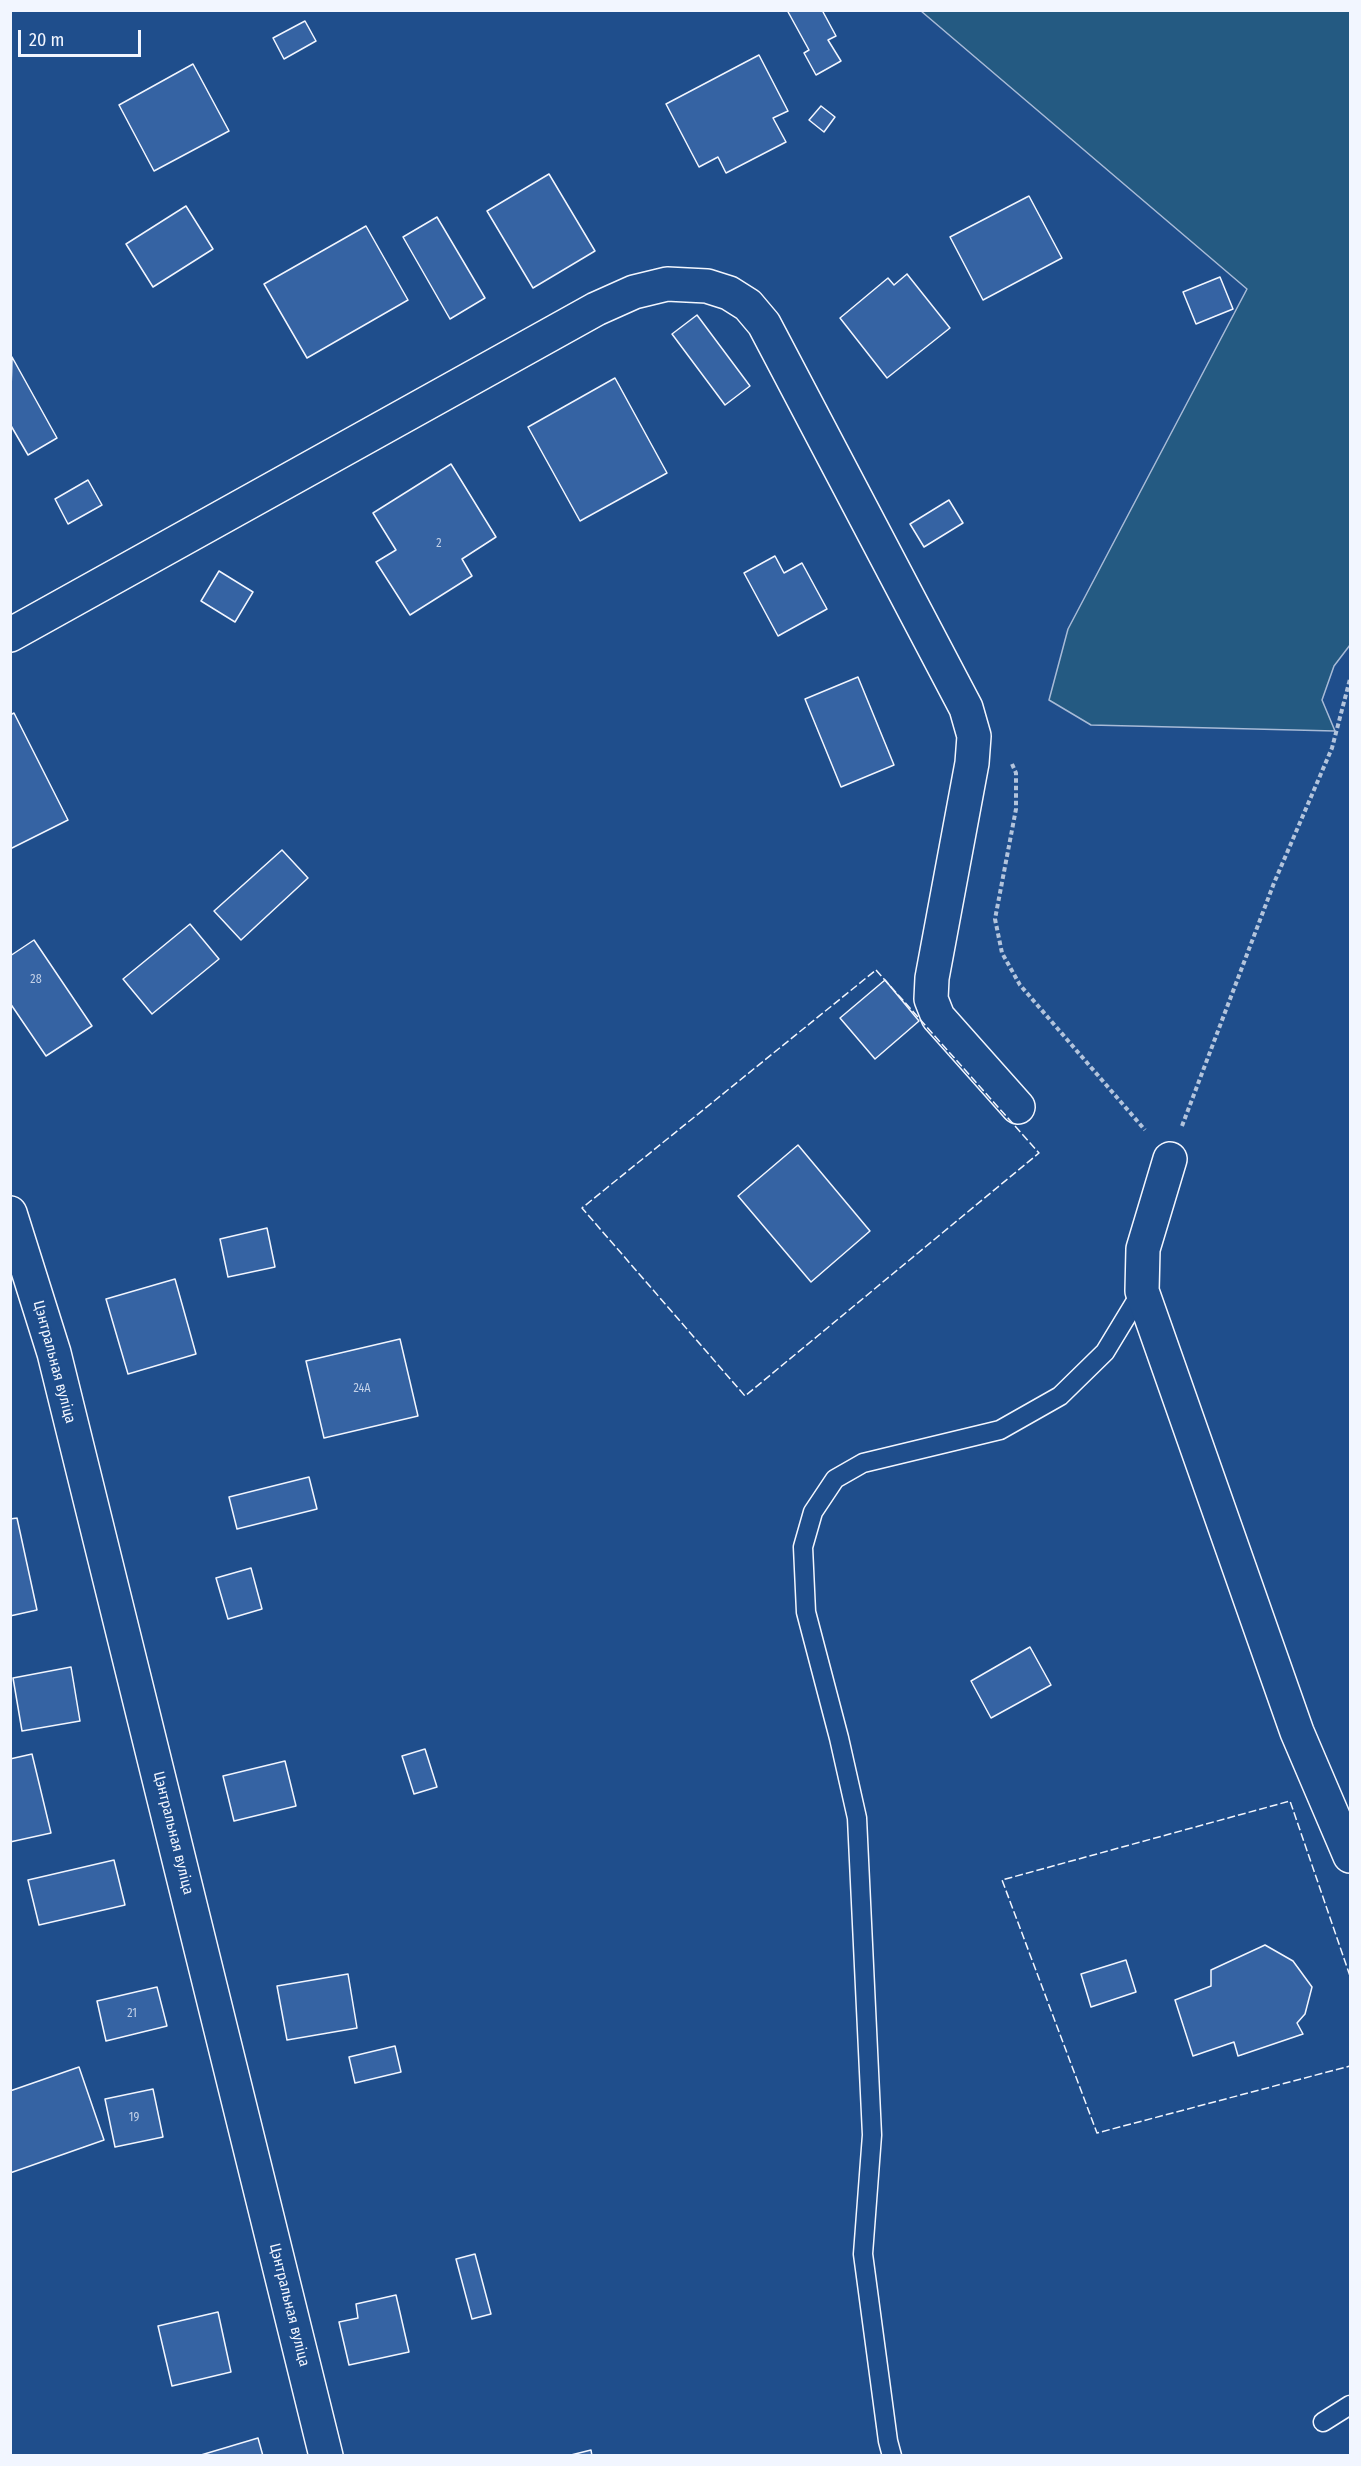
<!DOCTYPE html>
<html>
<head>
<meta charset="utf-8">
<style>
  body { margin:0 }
  #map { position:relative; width:1361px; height:2466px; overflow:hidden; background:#1f4e8c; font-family:"Fira Sans Condensed",sans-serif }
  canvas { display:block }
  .frame { position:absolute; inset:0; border:12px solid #f2f6ff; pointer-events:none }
  .scale { position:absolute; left:18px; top:30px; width:123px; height:27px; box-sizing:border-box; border:3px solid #f2f6ff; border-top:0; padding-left:8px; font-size:18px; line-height:21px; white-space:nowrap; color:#f2f6ff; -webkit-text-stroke:4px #1f4e8c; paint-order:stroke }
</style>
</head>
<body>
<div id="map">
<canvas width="1361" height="2466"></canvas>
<div class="frame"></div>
<div class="scale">20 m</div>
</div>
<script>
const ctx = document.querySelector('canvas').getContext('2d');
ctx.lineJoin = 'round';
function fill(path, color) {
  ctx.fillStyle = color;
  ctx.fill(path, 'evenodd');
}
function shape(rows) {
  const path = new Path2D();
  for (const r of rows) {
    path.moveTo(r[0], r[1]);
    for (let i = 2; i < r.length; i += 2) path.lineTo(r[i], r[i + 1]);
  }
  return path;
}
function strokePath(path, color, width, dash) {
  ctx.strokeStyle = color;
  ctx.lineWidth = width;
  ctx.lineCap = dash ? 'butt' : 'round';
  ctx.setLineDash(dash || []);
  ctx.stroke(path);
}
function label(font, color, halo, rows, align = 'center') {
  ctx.font = font + ' "Fira Sans Condensed",sans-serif';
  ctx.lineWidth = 4.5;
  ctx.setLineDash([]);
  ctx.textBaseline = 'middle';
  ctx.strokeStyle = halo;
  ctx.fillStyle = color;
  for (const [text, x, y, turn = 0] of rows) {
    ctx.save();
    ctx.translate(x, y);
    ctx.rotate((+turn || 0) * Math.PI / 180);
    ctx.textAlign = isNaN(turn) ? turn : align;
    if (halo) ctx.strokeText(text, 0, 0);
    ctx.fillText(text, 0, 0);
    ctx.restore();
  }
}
const green = shape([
  [921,11,1350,11,1350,645,1334,666,1322,700,1335,731,1091,725,1049,700,1068,629,1247,289,921,11]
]);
fill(green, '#245a82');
strokePath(green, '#a8bbd7', 1.5);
const building = shape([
  [787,10,822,10,836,36,828,40,841,61,816,75,804,53,809,50,787,10],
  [305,21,316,41,284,59,273,38,305,21],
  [759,55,788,111,773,118,786,142,726,173,718,157,699,167,666,104,759,55],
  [193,64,229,131,154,171,119,105,193,64],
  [821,106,835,117,824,132,809,120,821,106],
  [549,174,595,251,533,288,487,211,549,174],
  [1029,196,1062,258,983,300,950,237,1029,196],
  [186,206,213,249,153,287,126,244,186,206],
  [437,217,485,298,450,319,403,237,437,217],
  [366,226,408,300,307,358,264,284,366,226],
  [907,274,950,328,887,378,840,318,888,278,894,285,907,274],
  [1220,277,1233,309,1196,324,1183,292,1220,277],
  [697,315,750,386,725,405,672,334,697,315],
  [12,357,57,438,28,455,10,424,12,357],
  [615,378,667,473,580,521,528,427,615,378],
  [451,464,496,537,462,559,472,576,410,615,376,562,396,550,373,513,451,464],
  [88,480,102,505,68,524,55,499,88,480],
  [949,500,963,523,924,547,910,524,949,500],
  [775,556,784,573,802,563,827,609,778,636,744,573,775,556],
  [219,571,253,592,235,622,201,601,219,571],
  [858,677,894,765,841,787,805,699,858,677],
  [14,713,68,820,10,849,10,715,14,713],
  [282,850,308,878,241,940,214,911,282,850],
  [190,924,219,959,152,1014,123,979,190,924],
  [34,940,92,1026,46,1056,10,1003,10,956,34,940],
  [885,980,919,1021,875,1059,840,1018,885,980],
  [798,1145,870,1231,811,1282,738,1196,798,1145],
  [267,1228,275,1267,228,1277,220,1239,267,1228],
  [175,1279,196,1354,128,1374,106,1299,175,1279],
  [400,1339,418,1416,324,1438,306,1361,400,1339],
  [309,1477,317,1509,237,1529,229,1497,309,1477],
  [17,1518,37,1610,10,1616,10,1519,17,1518],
  [251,1568,262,1609,228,1619,216,1578,251,1568],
  [1030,1647,1051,1685,991,1718,971,1681,1030,1647],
  [71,1667,80,1721,22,1731,13,1678,71,1667],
  [425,1749,437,1787,414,1794,402,1756,425,1749],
  [32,1754,51,1833,10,1842,10,1759,32,1754],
  [285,1761,296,1806,234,1821,223,1776,285,1761],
  [114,1860,125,1905,39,1925,28,1880,114,1860],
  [1265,1945,1293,1961,1312,1987,1305,2014,1297,2023,1303,2034,1238,2056,1234,2042,1193,2056,1175,2000,1211,1986,1211,1970,1265,1945],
  [1126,1960,1136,1992,1091,2007,1081,1974,1126,1960],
  [348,1974,357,2028,287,2040,277,1986,348,1974],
  [157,1987,167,2026,106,2041,97,2001,157,1987],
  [395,2046,401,2072,355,2083,349,2057,395,2046],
  [79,2067,104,2140,10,2173,10,2091,79,2067],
  [153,2089,163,2137,115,2147,105,2099,153,2089],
  [475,2254,491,2314,472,2319,456,2259,475,2254],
  [396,2295,409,2352,349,2365,339,2322,358,2318,356,2304,396,2295],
  [218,2312,231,2372,172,2386,158,2326,218,2312],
  [258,2438,263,2456,202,2456,201,2455,258,2438],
  [591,2450,592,2456,567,2456,591,2450]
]);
fill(building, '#3563a3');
strokePath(building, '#f2f6ff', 1.5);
const lane = shape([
  [1323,2422,1350,2405],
  [892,2456,888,2441,863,2254,872,2135,857,1818,839,1738,806,1612,803,1547,813,1512,835,1479,863,1463,1000,1430,1060,1396,1105,1352,1142,1291]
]);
const street = shape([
  [10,635,596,309,634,292,667,284,707,286,729,293,748,305,764,324,966,708,974,736,972,763,932,978,931,999,938,1017,1018,1107],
  [1170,1159,1143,1249,1142,1291,1297,1732,1350,1856]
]);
const secondary = shape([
  [10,1213,54,1353,326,2456]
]);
strokePath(lane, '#f2f6ff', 21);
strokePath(street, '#f2f6ff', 36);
strokePath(secondary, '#f2f6ff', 36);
strokePath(shape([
  [1012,764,1016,773,1016,809,995,919,1002,953,1020,985,1145,1130],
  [1182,1126,1274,883,1332,748,1350,679]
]), '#b3c4dc', 4, [4.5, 3]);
strokePath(lane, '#1f4e8c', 18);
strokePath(street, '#1f4e8c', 33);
strokePath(secondary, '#1f4e8c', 33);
strokePath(shape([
  [876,970,1039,1153,745,1396,582,1208,876,970],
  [1350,1976,1290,1801,1002,1880,1097,2133,1350,2066]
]), '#f2f6ff', 1.5, [8, 3]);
label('12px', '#c3d1e8', null, [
  ["2",439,544],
  ["28",36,980],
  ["24А",362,1389],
  ["21",132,2014],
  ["19",134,2118]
]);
label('15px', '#f2f6ff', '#1f4e8c', [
  ["Цэнтральная вуліца",54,1362,75],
  ["Цэнтральная вуліца",173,1833,76],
  ["Цэнтральная вуліца",289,2305,76]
]);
</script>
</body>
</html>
